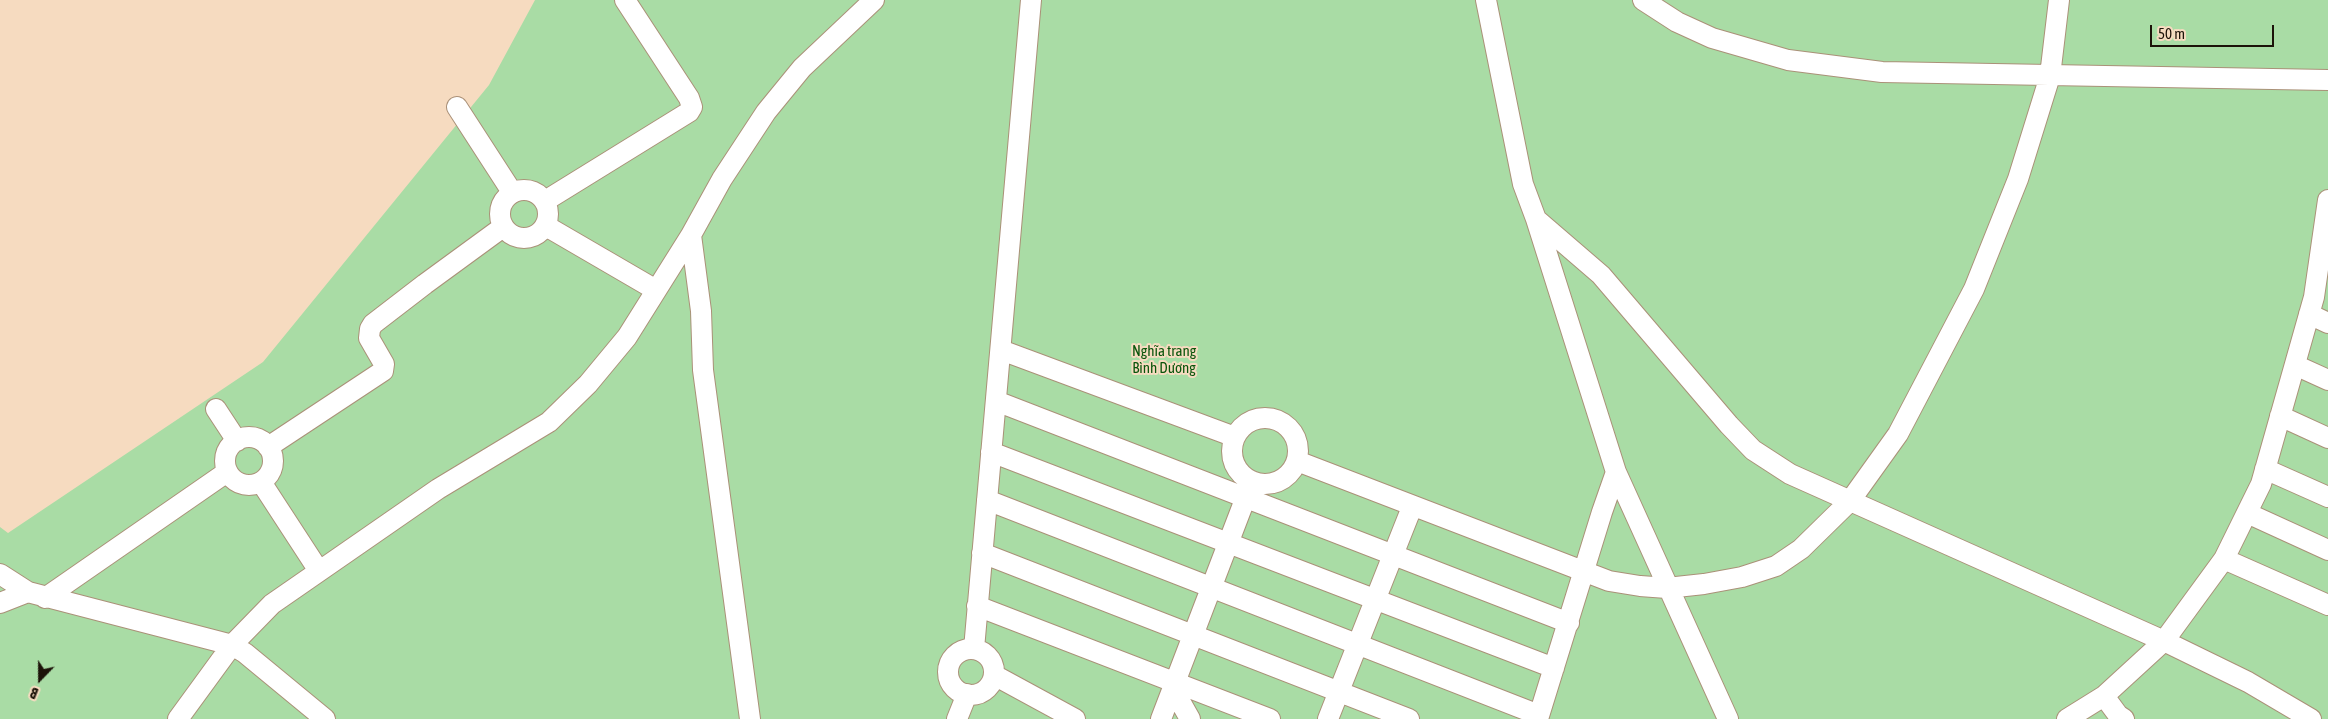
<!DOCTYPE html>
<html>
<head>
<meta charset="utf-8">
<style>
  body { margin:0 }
  #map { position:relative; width:2328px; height:719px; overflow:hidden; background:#f6dbc0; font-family:"Asap Condensed",sans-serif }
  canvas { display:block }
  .north { position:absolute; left:15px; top:654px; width:50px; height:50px; -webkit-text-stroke:4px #f6dbc0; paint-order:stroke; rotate:202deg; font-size:14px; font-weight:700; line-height:20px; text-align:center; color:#1c1309 }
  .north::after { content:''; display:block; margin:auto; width:18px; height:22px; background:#1c1309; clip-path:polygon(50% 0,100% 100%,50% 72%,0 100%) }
  .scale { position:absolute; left:2150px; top:25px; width:124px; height:22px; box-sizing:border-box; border:2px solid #1c1309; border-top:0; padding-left:6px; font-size:15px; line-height:18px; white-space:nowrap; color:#1c1309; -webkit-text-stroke:4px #f6dbc0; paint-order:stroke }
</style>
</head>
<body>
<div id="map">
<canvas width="2328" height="719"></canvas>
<div class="north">B</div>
<div class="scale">50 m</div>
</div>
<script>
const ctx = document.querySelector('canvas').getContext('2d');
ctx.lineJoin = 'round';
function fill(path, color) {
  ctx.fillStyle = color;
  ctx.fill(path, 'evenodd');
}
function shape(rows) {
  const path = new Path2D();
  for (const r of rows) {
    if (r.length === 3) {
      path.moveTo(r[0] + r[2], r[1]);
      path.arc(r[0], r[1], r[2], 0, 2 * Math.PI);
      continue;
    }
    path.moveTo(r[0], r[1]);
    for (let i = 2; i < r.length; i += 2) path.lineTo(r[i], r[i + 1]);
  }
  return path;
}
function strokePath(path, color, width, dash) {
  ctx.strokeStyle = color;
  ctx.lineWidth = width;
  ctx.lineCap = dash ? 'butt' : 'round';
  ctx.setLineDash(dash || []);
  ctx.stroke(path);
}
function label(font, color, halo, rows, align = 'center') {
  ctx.font = font + ' "Asap Condensed",sans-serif';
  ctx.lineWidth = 4;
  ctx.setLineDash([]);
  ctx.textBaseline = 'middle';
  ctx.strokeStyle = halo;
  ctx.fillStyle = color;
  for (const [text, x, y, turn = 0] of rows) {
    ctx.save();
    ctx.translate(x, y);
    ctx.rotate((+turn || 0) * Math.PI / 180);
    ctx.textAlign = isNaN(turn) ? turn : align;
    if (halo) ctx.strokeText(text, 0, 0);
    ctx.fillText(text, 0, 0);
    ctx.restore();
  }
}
fill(shape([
  [535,0,2328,0,2328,719,0,719,0,527,8,533,263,362,489,85]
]), '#a9dca5');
const minor = shape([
  [1486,0,1523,184,1536,219,1616,472,1728,719],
  [1643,0,1677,22,1712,38,1788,60,1882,72,2328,80],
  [457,107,512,192],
  [524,214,24],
  [545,201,689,112,692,107,689,98,625,0],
  [1536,219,1601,275,1729,425,1753,450,1790,474,2164,641,2248,682,2311,719],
  [546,226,656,290],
  [691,235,701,311,703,370,750,719],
  [2309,314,2328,323],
  [1001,350,1235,437],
  [2295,365,2328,380],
  [996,401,1569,623],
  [216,409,237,441],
  [2280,416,2328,438],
  [1265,451,33],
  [249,461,24],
  [268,447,383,371,384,364,369,338,370,329,373,324,425,284,503,227],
  [991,452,1554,668],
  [1297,461,1609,581,1640,586,1667,588,1704,584,1742,577,1776,566,1801,549,1850,501,1898,434,1974,289,2018,179,2050,76,2059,0],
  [2265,469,2328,497],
  [261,482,319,571],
  [987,500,1539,715],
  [2247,513,2328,550],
  [982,553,1409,719],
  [2224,559,2328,605],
  [0,574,28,592,232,645,245,653,325,719],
  [45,598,227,472],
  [0,603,28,592],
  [977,606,1270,719],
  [974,649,1031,0],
  [971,672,23],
  [994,675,1075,719],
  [1174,682,1181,703,1190,719],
  [2104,696,2118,715,2124,719],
  [178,719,232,645,272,604,438,489,549,422,588,384,627,337,691,235,722,179,766,112,802,68,874,0],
  [957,719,967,694],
  [1161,719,1252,481],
  [1328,719,1412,507],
  [1538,719,1602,512,1616,472],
  [2067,719,2104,696,2164,641,2224,559,2261,484,2314,297,2328,200]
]);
strokePath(minor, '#aa9178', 22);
strokePath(minor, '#fff', 20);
label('15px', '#09550b', '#f6dbc0', [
  ["Nghĩa trang",1164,351],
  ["Bình Dương",1164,368]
]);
</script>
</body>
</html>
